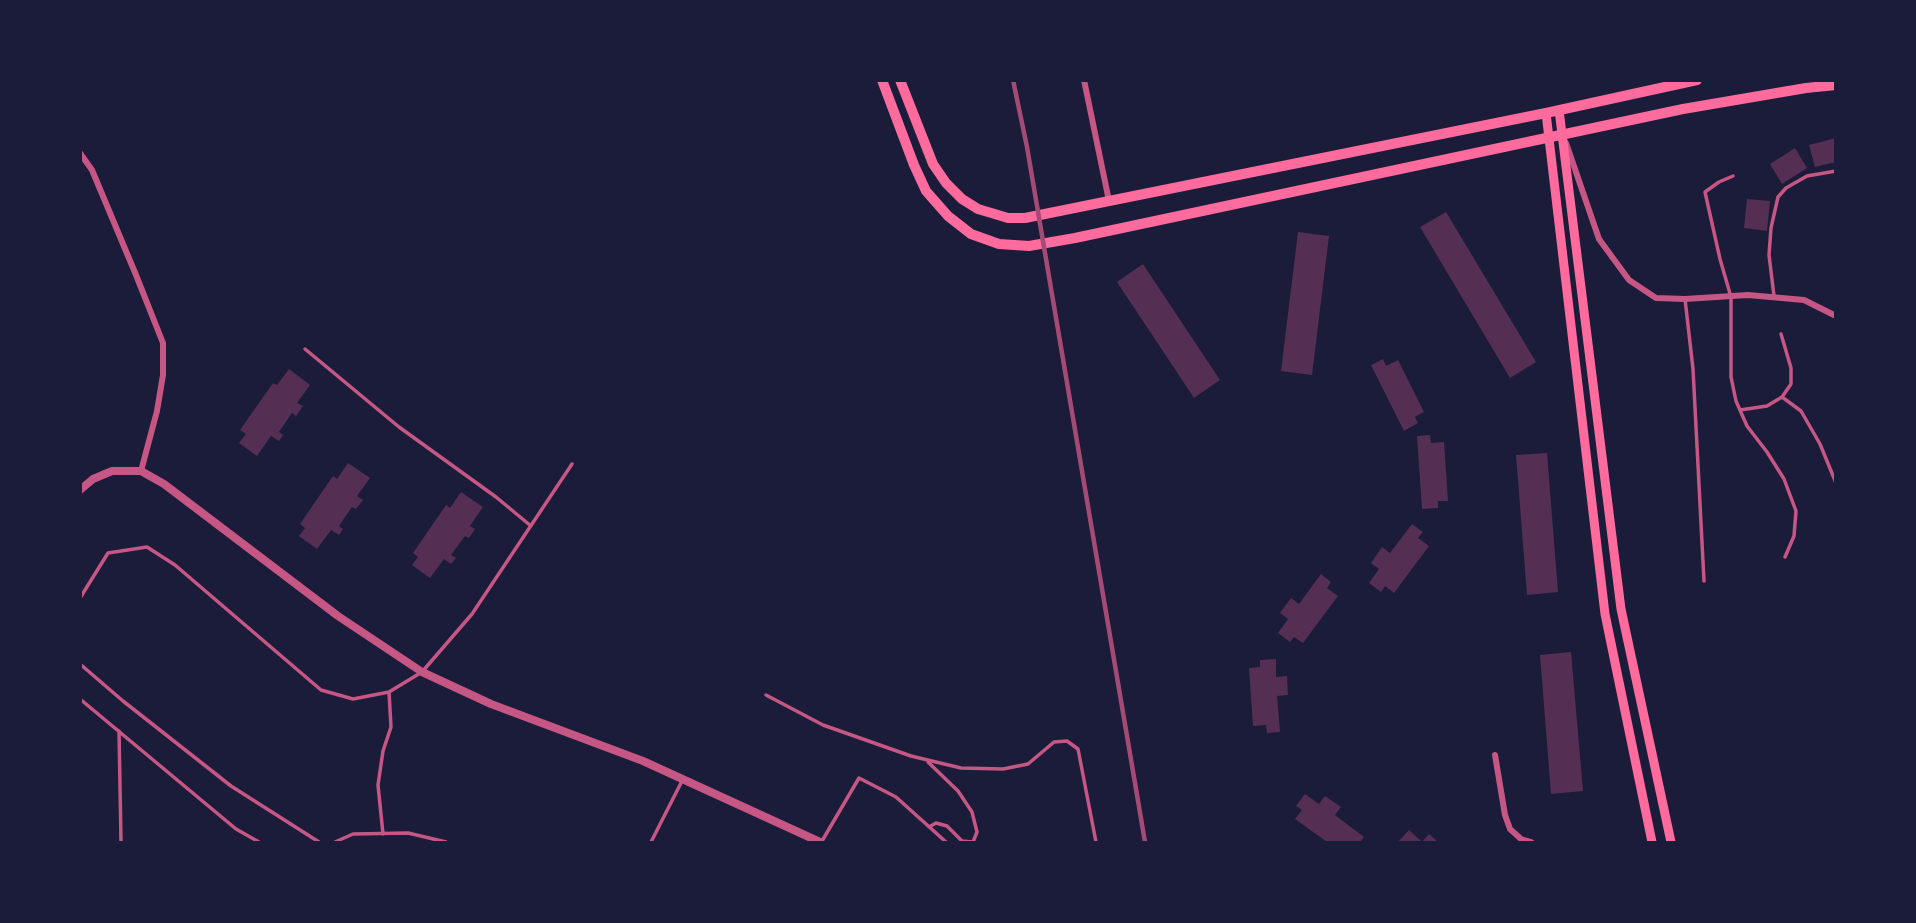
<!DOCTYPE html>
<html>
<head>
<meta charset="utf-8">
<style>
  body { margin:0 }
  #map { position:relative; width:1916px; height:923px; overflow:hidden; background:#1b1b3a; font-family:"Roboto Serif",serif }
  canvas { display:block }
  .frame { position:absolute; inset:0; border:82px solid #1b1b3a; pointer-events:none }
</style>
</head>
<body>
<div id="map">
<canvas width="1916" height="923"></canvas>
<div class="frame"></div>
</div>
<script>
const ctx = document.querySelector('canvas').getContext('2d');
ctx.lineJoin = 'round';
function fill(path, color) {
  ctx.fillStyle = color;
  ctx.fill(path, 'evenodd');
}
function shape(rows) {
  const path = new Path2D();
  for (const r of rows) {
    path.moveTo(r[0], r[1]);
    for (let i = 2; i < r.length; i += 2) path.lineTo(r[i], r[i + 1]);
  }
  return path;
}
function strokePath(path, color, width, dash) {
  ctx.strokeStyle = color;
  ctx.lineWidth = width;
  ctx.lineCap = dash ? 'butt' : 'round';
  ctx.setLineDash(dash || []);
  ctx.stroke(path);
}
fill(shape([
  [1836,138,1836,162,1815,167,1809,145],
  [1795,148,1807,168,1782,184,1770,164],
  [1747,199,1770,201,1767,231,1744,228],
  [1446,212,1536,362,1510,378,1420,227],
  [1298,232,1329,236,1312,375,1281,371],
  [1143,264,1220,380,1194,398,1117,282],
  [1383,359,1386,366,1398,360,1424,412,1415,417,1418,423,1404,431,1371,365],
  [289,369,310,385,297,403,303,406,296,416,292,413,279,432,283,435,279,441,271,436,257,456,239,443,246,434,240,430,273,383,277,385],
  [1430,435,1431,443,1444,442,1448,501,1438,501,1438,508,1422,509,1417,436],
  [1547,453,1558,592,1527,595,1516,455],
  [348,463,370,478,357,496,363,500,356,509,352,507,339,526,343,529,339,535,331,530,317,549,299,536,305,528,300,524,333,476,337,479],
  [461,492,483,507,470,526,475,529,469,538,465,536,451,555,456,558,451,564,444,559,430,578,412,565,418,557,413,553,446,505,450,508],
  [1412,524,1423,532,1418,538,1429,546,1394,593,1385,586,1381,592,1369,583,1379,569,1371,563,1382,547,1390,553],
  [1321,574,1331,582,1327,588,1338,596,1303,643,1294,637,1290,642,1278,633,1288,619,1280,613,1291,598,1299,604],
  [1571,652,1583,791,1551,794,1540,655],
  [1276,659,1276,677,1287,676,1288,695,1277,696,1280,732,1267,733,1266,725,1253,726,1249,668,1260,667,1260,660],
  [1305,794,1319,804,1325,796,1341,807,1335,815,1364,837,1360,842,1327,842,1295,819,1302,810,1296,806],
  [1409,830,1422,842,1429,834,1438,842,1398,842]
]), '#542f53');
strokePath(shape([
  [1733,176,1719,182,1705,192,1720,259,1731,297,1731,377,1736,401,1747,426,1767,452,1784,479,1796,511,1794,536,1785,557],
  [1774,296,1769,255,1771,228,1778,197,1786,188,1807,176,1836,171],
  [1685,299,1693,369,1704,581],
  [305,349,399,427,496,497,531,526],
  [1782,397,1801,411,1820,444,1836,483],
  [1740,410,1767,406,1782,397,1791,384,1791,368,1781,334],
  [80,598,108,553,147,547,175,565,321,690,353,699,389,692,422,672,472,614,572,464],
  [80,664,123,701,231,786,319,842],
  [766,695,823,725,911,756,961,768,1003,769,1028,764,1054,742,1067,741,1078,749,1096,842],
  [80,699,236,829,259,842],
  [119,731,121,842],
  [928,762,958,791,972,812,977,832,973,842,962,841,947,826,936,823,929,827],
  [383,834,378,785,383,751,391,727,389,692],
  [822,841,859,778,896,797,946,842],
  [335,842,353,834,408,833,446,842],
  [651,842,683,779]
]), '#c65784', 3.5);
strokePath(shape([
  [1084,80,1109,201],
  [1566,143,1599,239,1629,280,1656,298,1685,299,1748,295,1804,300,1836,316],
  [80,153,92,170,136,275,163,343,163,375,157,411,141,471],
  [1495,755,1505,815,1510,829,1521,839,1531,842]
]), '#c65784', 6);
strokePath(shape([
  [80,490,93,479,112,471,141,471,164,484,338,616,422,672,491,704,643,761,820,842]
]), '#c65784', 8);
strokePath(shape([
  [1559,110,1621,609,1671,842],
  [1546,113,1605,614,1652,842]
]), '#ff6b9d', 9);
strokePath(shape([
  [882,80,914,165,926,191,948,216,971,234,999,244,1029,246,1075,238,1683,109,1806,88,1836,85],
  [900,80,933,164,946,183,962,199,978,209,1008,218,1025,218,1109,201,1546,113,1697,80]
]), '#ff6b9d', 10);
strokePath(shape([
  [1013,80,1027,147,1145,842]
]), '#a44b75', 4.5);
</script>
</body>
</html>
